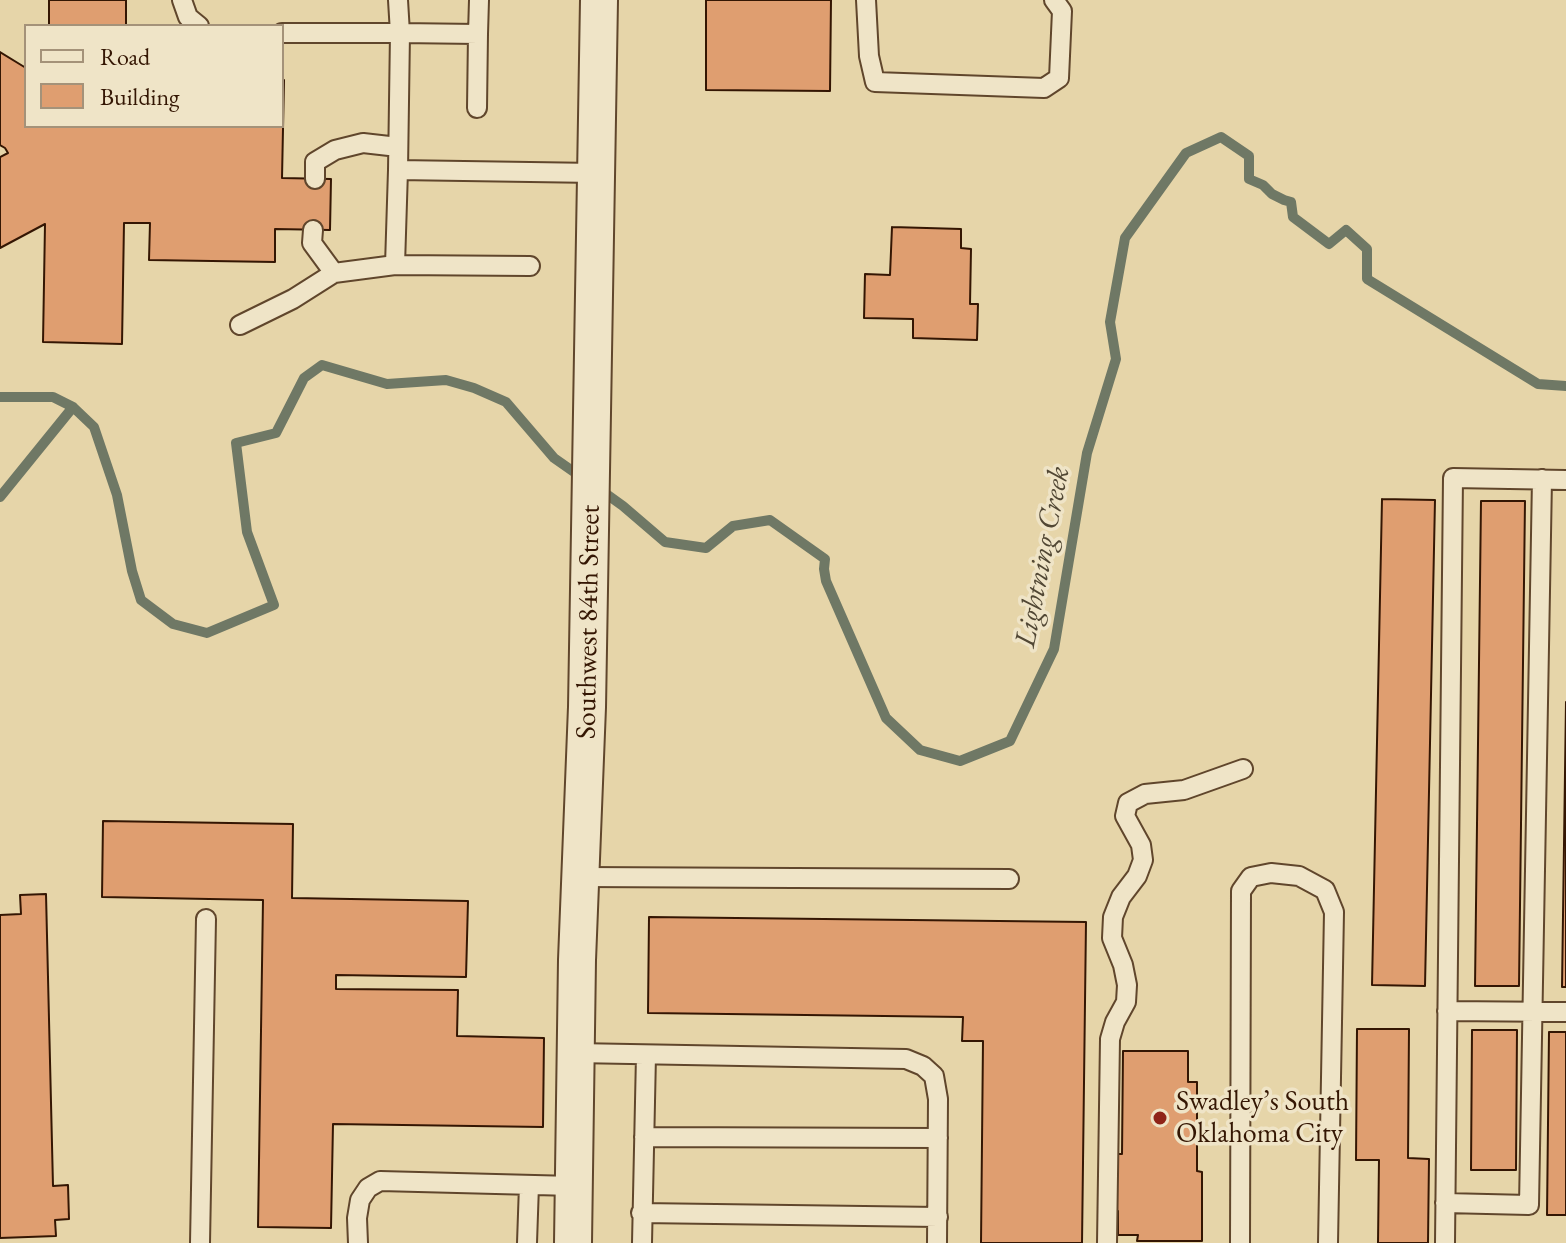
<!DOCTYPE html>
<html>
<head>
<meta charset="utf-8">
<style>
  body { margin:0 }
  #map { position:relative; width:1566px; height:1243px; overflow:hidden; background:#e6d5a9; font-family:"EB Garamond",serif }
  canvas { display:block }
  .legend { position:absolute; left:24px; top:24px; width:260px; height:104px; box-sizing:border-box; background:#efe4c7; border:2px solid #a49279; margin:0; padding:10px 14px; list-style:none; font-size:24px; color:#341603 }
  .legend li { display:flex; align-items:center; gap:16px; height:40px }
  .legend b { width:40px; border:2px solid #a49279 }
</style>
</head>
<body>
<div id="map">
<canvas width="1566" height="1243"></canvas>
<ul class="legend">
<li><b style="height:10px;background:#efe4c7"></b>Road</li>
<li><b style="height:22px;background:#df9e70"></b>Building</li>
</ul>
</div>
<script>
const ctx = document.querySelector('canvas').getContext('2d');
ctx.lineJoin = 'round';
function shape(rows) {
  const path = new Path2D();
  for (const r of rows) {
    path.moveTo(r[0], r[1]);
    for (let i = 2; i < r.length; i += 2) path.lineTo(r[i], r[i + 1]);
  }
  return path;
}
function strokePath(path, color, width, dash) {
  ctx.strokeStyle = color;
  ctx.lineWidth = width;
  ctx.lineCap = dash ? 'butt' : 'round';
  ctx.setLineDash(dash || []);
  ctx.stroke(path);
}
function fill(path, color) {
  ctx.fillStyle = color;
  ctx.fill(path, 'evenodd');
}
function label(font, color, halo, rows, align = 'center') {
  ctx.font = font + ' "EB Garamond",serif';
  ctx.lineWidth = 7;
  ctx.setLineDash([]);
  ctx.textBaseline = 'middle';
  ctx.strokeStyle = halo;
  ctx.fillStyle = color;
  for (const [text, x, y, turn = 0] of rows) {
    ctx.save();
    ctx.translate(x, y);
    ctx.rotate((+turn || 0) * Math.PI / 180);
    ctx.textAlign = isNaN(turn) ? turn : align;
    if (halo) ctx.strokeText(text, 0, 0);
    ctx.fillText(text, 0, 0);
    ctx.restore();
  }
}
strokePath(shape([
  [0,397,53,397,73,407,94,427,117,495,132,571,141,600,173,624,207,633,274,605,247,532,236,443,276,433,304,378,322,365,387,384,446,380,474,388,506,402,554,458,584,479],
  [598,488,623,506,665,542,706,548,733,526,770,520,825,559,824,569,826,581,886,718,920,750,960,761,1010,741,1054,649,1087,453,1116,359,1110,322,1125,238,1186,153,1221,137,1249,156,1249,179,1263,185,1272,194,1284,200,1291,202,1293,217,1329,244,1346,230,1367,249,1367,279,1538,384,1566,386],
  [0,497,73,407]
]), '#6f7865', 10);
const building = shape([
  [49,0,126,0,126,26,49,26,49,0],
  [706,0,831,0,830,91,706,90,706,0],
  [0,52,26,68,26,126,282,126,282,80,284,80,282,178,331,179,330,230,275,229,275,262,149,260,150,223,124,223,122,344,43,342,45,224,0,248,0,157,8,153,5,148,0,145,0,52],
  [892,227,961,229,961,248,971,249,970,304,978,304,977,340,913,338,913,319,864,318,865,274,890,275,892,227],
  [1382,499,1435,500,1425,986,1372,985,1382,499],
  [1481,501,1525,501,1519,986,1475,986,1481,501],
  [1566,702,1566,987,1562,987,1566,702],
  [103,821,293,824,292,898,468,901,466,977,336,975,336,989,458,990,457,1036,544,1038,543,1127,333,1124,331,1228,258,1227,263,900,102,897,103,821],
  [46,894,53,1186,68,1185,69,1219,55,1220,56,1236,0,1238,0,915,21,914,20,895,46,894],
  [649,917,1086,922,1082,1243,981,1243,983,1041,962,1041,963,1017,648,1013,649,917],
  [1357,1029,1409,1029,1408,1158,1429,1159,1428,1243,1378,1243,1379,1160,1356,1160,1357,1029],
  [1472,1030,1517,1030,1516,1170,1471,1170,1472,1030],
  [1549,1032,1566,1032,1566,1215,1547,1215,1549,1032],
  [1123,1051,1188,1051,1188,1082,1197,1082,1197,1171,1202,1172,1202,1241,1137,1241,1138,1235,1118,1235,1118,1211,1112,1211,1116,1154,1122,1154,1123,1051]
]);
fill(building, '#df9e70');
strokePath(building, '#341603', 2);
const service = shape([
  [182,0,188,17,199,26],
  [398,0,400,33,478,34,479,0],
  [866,0,869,56,875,82,1044,88,1059,78,1062,11,1054,0],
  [282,33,400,33,398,170],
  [477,108,478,34],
  [315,179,315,162,335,150,363,143,398,147],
  [313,230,312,243,334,273],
  [530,266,395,265,398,170,596,173],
  [240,325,293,299,334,273,395,265],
  [580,877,1009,879],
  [1447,1011,1566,1012],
  [575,1053,906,1059,923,1066,934,1076,938,1099,937,1243],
  [644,1137,938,1138],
  [1445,1203,1529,1205,1542,479],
  [641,1213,938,1217],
  [200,1243,206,919],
  [358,1243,357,1218,360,1200,368,1188,380,1181,573,1186],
  [527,1243,529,1185],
  [642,1243,646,1055],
  [1107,1243,1110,1039,1115,1022,1126,1002,1127,985,1123,965,1112,938,1113,917,1121,897,1137,876,1143,860,1141,845,1125,816,1128,803,1145,794,1184,790,1243,769],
  [1240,1243,1241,891,1251,877,1271,873,1299,876,1325,890,1334,912,1328,1243],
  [1445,1243,1453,478,1566,480]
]);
const minor = shape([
  [573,1243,577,960,587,707,599,0]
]);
strokePath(service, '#60462c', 22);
strokePath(minor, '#60462c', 40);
strokePath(service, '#efe4c7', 18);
strokePath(minor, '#efe4c7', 36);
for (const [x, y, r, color] of [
  [1160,1118,8,"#8f2418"]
]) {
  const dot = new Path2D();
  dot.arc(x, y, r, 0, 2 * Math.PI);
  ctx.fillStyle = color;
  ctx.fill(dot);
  strokePath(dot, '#efe4c7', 3);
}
label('28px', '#341603', '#efe4c7', [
  ["Southwest 84th Street",589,622,-89]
]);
label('28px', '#341603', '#efe4c7', [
  ["Swadley’s South",1176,1102],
  ["Oklahoma City",1176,1134]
], 'left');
label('italic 30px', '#514734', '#efe4c7', [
  ["Lightning Creek",1043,557,-79]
]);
</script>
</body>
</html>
